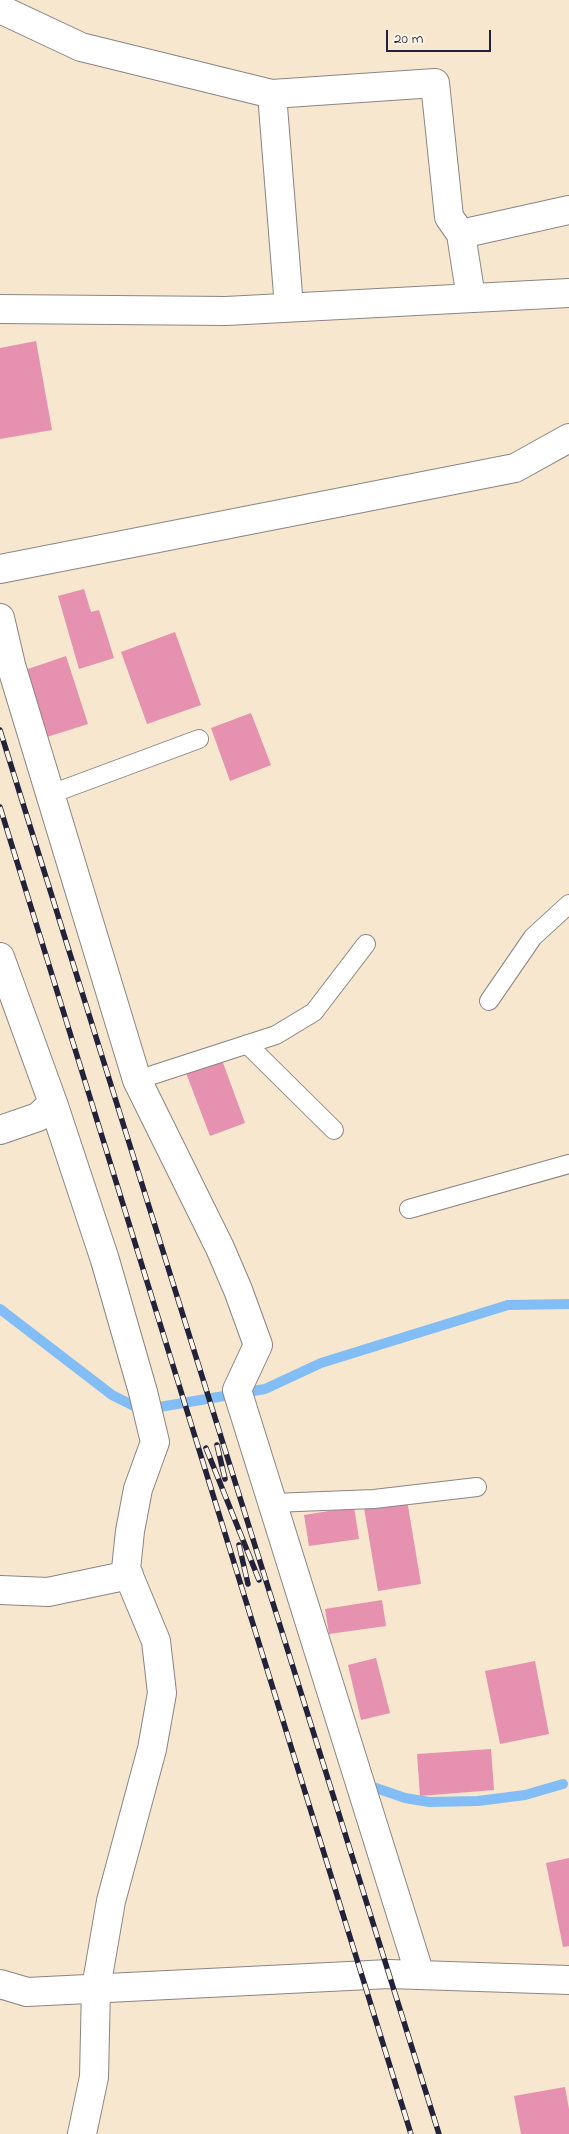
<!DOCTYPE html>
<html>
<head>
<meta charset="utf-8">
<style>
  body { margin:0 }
  #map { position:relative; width:569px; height:2134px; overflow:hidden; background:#f7e7ce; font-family:"Indie Flower",sans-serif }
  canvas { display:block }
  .scale { position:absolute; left:386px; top:30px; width:105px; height:22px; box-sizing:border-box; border:2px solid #22223b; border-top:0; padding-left:6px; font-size:15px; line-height:18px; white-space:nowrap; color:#22223b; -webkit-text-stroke:4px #fcf5e5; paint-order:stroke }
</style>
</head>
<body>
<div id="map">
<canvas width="569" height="2134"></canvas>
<div class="scale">20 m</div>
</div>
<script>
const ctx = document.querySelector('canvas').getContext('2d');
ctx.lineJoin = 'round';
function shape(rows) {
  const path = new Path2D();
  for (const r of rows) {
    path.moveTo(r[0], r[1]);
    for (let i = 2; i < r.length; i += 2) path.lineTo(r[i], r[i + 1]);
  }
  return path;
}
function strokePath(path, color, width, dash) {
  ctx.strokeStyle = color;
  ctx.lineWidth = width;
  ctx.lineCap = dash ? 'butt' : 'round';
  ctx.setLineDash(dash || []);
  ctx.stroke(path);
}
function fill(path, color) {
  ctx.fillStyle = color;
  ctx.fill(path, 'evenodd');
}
strokePath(shape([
  [0,1309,112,1395,142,1410,265,1389,321,1363,508,1305,569,1304],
  [376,1788,405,1798,429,1802,478,1801,525,1795,563,1784]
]), '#83bdf5', 10);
fill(shape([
  [36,341,52,430,0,439,0,348],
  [84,589,91,612,99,610,114,658,79,669,58,596],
  [175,632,201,705,147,724,121,652],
  [66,656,88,724,47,737,25,670],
  [251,713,271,765,230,781,211,728],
  [222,1060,245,1123,210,1136,186,1073],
  [407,1500,421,1584,378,1591,364,1508],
  [354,1507,359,1539,309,1546,304,1515],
  [382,1600,386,1626,329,1634,325,1609],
  [376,1658,390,1713,361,1720,348,1665],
  [535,1661,549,1734,500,1744,485,1671],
  [491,1749,494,1790,420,1796,417,1754],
  [569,1858,569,1946,563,1947,546,1863],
  [565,2087,569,2109,569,2134,521,2134,514,2096]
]), '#e591af');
const service = shape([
  [51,794,199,739],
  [489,1001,533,937,569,904],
  [247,1044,334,1130],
  [137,1080,276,1035,314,1012,366,944],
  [409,1209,569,1164],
  [273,1503,374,1499,477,1487]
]);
const minor = shape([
  [0,9,81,47,272,94,289,307],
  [272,94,435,83,449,217,461,234],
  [471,298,461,234,569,210],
  [0,309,226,311,569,293],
  [0,569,515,468,569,438],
  [0,618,11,665,137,1080,220,1248,238,1290,258,1345,237,1390,420,1975],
  [0,957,53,1103,105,1260,143,1392,155,1442,138,1489,130,1531,126,1569,156,1641,162,1693,152,1749,111,1901,96,1988,94,2077,82,2134],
  [0,1130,38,1117,53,1103],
  [0,1590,48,1592,129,1575],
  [0,1984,27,1992,389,1974,569,1980]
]);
strokePath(service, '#8c8484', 20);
strokePath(minor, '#8c8484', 30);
strokePath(service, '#fff', 18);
strokePath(minor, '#fff', 28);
const rail = shape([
  [0,730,439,2134],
  [0,807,411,2134],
  [217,1445,225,1479],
  [206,1448,259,1580],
  [239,1545,248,1584]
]);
strokePath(rail, '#22223b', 5.5);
strokePath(rail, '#fcf5e5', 4, [11]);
</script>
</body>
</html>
